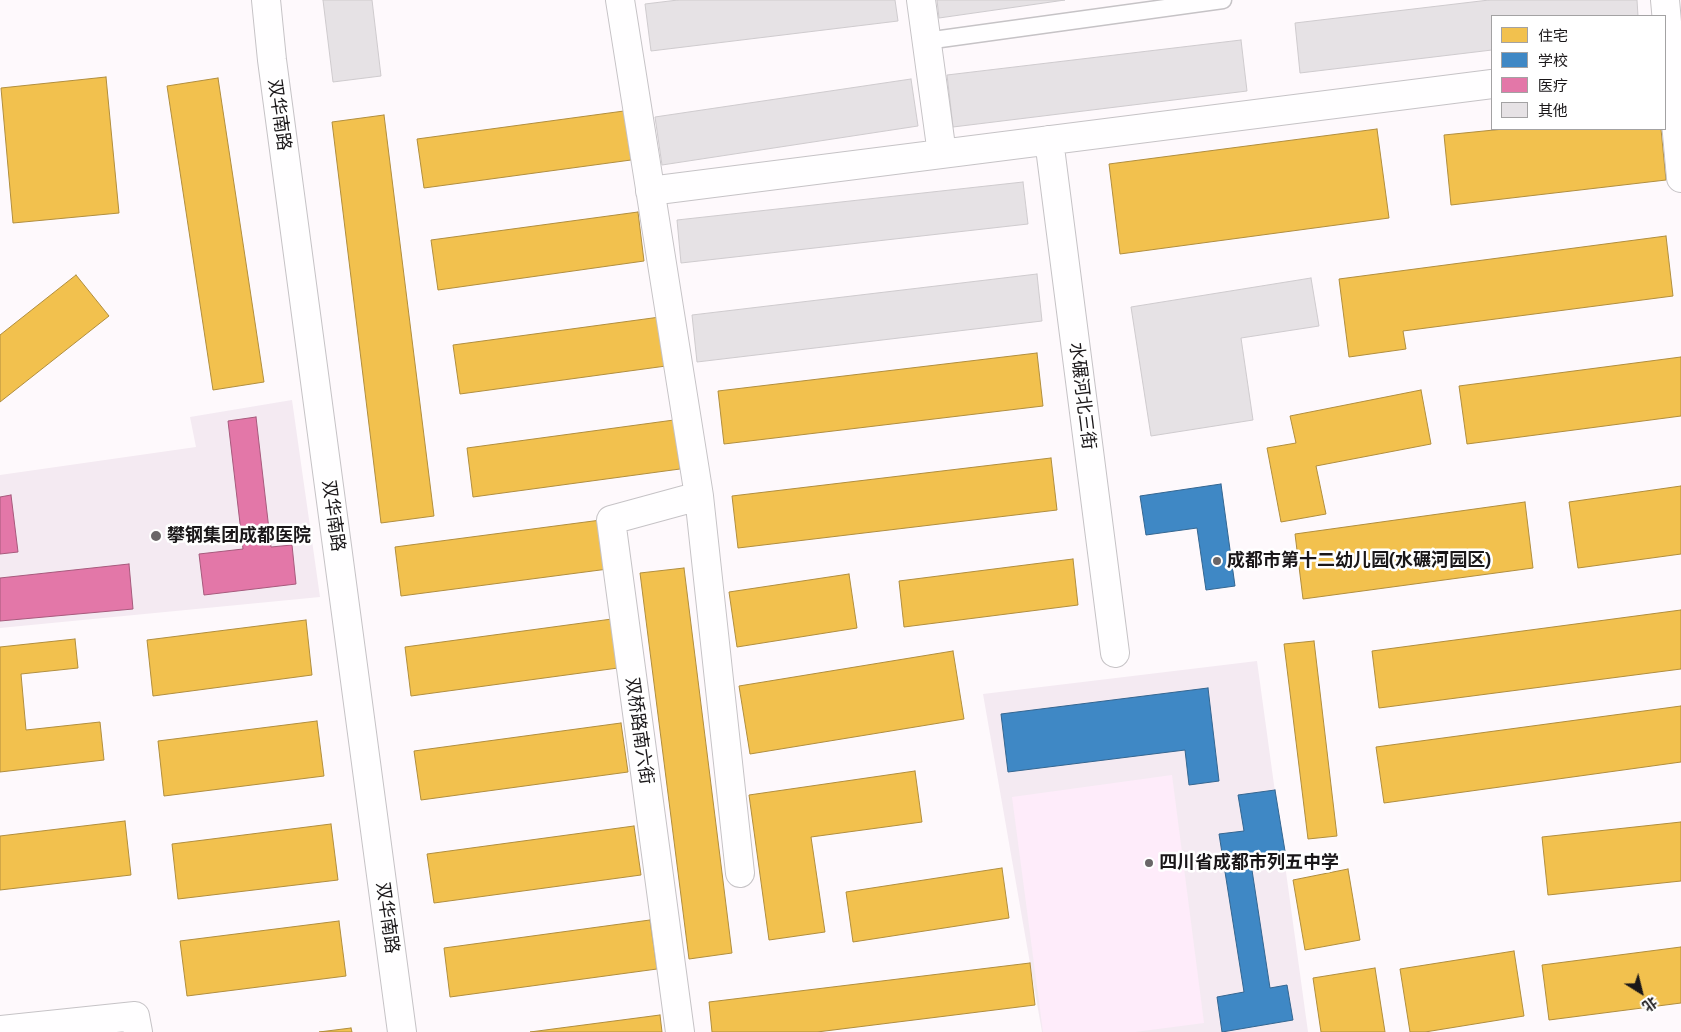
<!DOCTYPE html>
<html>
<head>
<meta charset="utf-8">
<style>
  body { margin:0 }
  #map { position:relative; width:1681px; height:1032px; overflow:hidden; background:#fef9fc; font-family:"IBM Plex Sans","Noto Sans SC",sans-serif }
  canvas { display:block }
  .legend { position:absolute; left:1491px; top:15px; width:175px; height:115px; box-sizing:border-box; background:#fff; border:1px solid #a3a2a3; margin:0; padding:6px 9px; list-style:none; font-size:15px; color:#1a1719 }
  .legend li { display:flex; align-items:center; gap:10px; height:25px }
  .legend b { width:25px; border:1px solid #a3a2a3 }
  .north { position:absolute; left:1616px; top:967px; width:50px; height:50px; -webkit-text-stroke:4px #fff; paint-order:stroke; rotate:144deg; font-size:14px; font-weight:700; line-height:20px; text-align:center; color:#1a1719 }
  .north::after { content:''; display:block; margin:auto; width:18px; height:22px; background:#1a1719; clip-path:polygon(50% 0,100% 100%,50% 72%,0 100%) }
</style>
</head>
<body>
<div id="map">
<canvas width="1681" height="1032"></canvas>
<ul class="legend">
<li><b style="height:14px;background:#f2c14e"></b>住宅</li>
<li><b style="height:14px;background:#3f88c5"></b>学校</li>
<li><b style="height:14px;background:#e377a8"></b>医疗</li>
<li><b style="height:14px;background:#e6e2e5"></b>其他</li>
</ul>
<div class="north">北</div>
</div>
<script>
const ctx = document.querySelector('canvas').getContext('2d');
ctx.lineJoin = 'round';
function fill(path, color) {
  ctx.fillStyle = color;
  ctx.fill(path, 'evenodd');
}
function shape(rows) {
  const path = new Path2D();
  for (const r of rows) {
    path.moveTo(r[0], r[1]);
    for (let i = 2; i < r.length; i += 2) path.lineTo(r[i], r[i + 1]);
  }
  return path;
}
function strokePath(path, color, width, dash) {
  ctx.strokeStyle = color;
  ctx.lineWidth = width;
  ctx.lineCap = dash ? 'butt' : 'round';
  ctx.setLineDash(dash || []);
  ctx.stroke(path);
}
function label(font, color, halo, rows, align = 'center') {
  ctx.font = font + ' "IBM Plex Sans","Noto Sans SC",sans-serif';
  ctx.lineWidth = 5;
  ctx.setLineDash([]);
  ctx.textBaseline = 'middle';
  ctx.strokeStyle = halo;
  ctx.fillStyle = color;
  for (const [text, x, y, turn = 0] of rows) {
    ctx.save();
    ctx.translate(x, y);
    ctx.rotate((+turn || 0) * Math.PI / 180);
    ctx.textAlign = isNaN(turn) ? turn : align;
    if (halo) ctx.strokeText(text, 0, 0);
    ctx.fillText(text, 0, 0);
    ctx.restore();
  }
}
fill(shape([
  [292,400,320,597,0,628,0,475,196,447,190,417],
  [1257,661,1308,1032,1042,1032,983,694]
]), '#f4eaf2');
fill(shape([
  [1172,775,1204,1023,1135,1032,1043,1032,1012,797]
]), '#feecfa');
const homes = shape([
  [106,77,119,213,13,223,1,88,106,77],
  [218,78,264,382,213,390,167,86,218,78],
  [624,111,631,160,424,188,417,139,624,111],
  [384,115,434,516,381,523,332,122,384,115],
  [1377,129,1389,218,1120,254,1109,164,1377,129],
  [1504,129,1661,129,1666,180,1451,205,1444,135,1504,129],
  [638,212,644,261,438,290,431,240,638,212],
  [1666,236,1673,296,1403,331,1406,349,1349,357,1339,279,1666,236],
  [76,275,109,316,0,402,0,335,76,275],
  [660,317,666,366,460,394,453,345,660,317],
  [1037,353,1043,406,724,444,718,391,1037,353],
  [1681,357,1681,416,1467,444,1459,386,1681,357],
  [1421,390,1431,444,1316,466,1326,514,1281,522,1267,448,1296,443,1290,416,1421,390],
  [674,420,680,469,473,497,467,448,674,420],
  [1051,458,1057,510,738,548,732,496,1051,458],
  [1681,486,1681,554,1578,568,1569,502,1681,486],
  [1525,502,1533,568,1303,599,1295,534,1525,502],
  [601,520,608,569,401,596,395,547,601,520],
  [1073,559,1078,605,904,627,899,581,1073,559],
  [684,568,732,953,689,959,640,573,684,568],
  [849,574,857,628,737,647,729,592,849,574],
  [1681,610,1681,669,1379,708,1372,651,1681,610],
  [612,619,618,668,411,696,405,647,612,619],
  [306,620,312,675,153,696,147,640,306,620],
  [75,639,78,668,21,674,26,730,100,722,104,760,0,772,0,647,75,639],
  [1314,641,1337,836,1308,839,1284,644,1314,641],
  [953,651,964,719,750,754,739,686,953,651],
  [1681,706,1681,762,1384,803,1376,747,1681,706],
  [317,721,324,776,164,796,158,741,317,721],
  [621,723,628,772,421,800,414,751,621,723],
  [915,771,922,822,811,837,825,932,769,940,749,795,915,771],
  [125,821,131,875,0,890,0,836,125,821],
  [1681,822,1681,881,1548,895,1542,837,1681,822],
  [331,824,338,880,178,899,172,844,331,824],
  [634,826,641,875,434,903,427,854,634,826],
  [1002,868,1009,918,853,942,846,892,1002,868],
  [1348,869,1360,940,1305,950,1293,880,1348,869],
  [650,920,657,969,450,997,444,948,650,920],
  [339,921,346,976,187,996,180,941,339,921],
  [1681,947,1681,1003,1549,1020,1542,965,1681,947],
  [1514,951,1524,1016,1425,1032,1410,1032,1400,969,1514,951],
  [1030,963,1035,1005,817,1032,712,1032,709,1002,1030,963],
  [1375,968,1385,1032,1321,1032,1313,978,1375,968],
  [660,1015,662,1032,530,1032,660,1015],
  [351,1028,352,1032,319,1032,351,1028]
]);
fill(homes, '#f2c14e');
strokePath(homes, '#b18e3e', 1);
const schools = shape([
  [1221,484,1235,586,1206,590,1197,528,1146,535,1140,496,1221,484],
  [1208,688,1219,781,1189,785,1185,750,1008,772,1001,714,1208,688],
  [1275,790,1285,851,1250,857,1270,988,1287,985,1293,1020,1222,1032,1217,997,1244,992,1219,834,1244,831,1238,795,1275,790]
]);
fill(schools, '#3f88c5');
strokePath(schools, '#346691', 1);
const health = shape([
  [256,417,271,547,292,545,296,584,204,595,199,554,243,549,228,421,256,417],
  [11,495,18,552,0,554,0,497,11,495],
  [129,564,133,609,0,621,0,578,129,564]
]);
fill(health, '#e377a8');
strokePath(health, '#a75a7d', 1);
const building = shape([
  [323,0,372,0,381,76,333,82,323,0],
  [678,0,895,0,898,21,651,51,645,4,678,0],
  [937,0,1065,0,939,18,937,0],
  [1489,0,1637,0,1638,16,1492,16,1492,50,1300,73,1295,23,1489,0],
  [1241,40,1247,91,953,127,947,75,1241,40],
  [911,79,918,126,662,165,655,117,911,79],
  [1023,182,1028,224,681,263,677,220,1023,182],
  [1037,274,1042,321,697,362,692,315,1037,274],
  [1311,278,1319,326,1241,338,1253,420,1151,436,1131,307,1311,278]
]);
fill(building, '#e6e2e5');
strokePath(building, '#cfcbce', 1);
const lane = shape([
  [926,41,1223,0]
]);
const street = shape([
  [620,0,699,496,740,873],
  [921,0,942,154],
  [1665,0,1681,178],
  [1049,140,1115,653],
  [650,191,1492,84],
  [0,1030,135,1016,138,1032],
  [680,1032,611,520,699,496]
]);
const secondary = shape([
  [266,0,272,60,402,1032]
]);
strokePath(lane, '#c6c3c6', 19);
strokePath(street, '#c6c3c6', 30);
strokePath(secondary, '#c6c3c6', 30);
strokePath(lane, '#fffeff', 16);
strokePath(street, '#fffeff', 28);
strokePath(secondary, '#fffeff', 28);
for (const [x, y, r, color] of [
  [156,536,6,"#6a6668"],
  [1217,561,5,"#6a6668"],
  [1149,863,5,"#6a6668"]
]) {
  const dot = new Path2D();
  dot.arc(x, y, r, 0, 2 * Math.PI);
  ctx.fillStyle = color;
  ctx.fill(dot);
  strokePath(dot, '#fff', 2);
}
label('18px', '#1a1719', '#fff', [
  ["双华南路",279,115,82],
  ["水碾河北三街",1082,396,83],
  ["双华南路",333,516,82],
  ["双桥路南六街",639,731,82],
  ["双华南路",387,918,82]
]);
label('bold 18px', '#1a1719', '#fff', [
  ["攀钢集团成都医院",167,536],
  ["成都市第十二幼儿园(水碾河园区)",1227,561],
  ["四川省成都市列五中学",1159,863]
], 'left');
</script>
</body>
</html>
